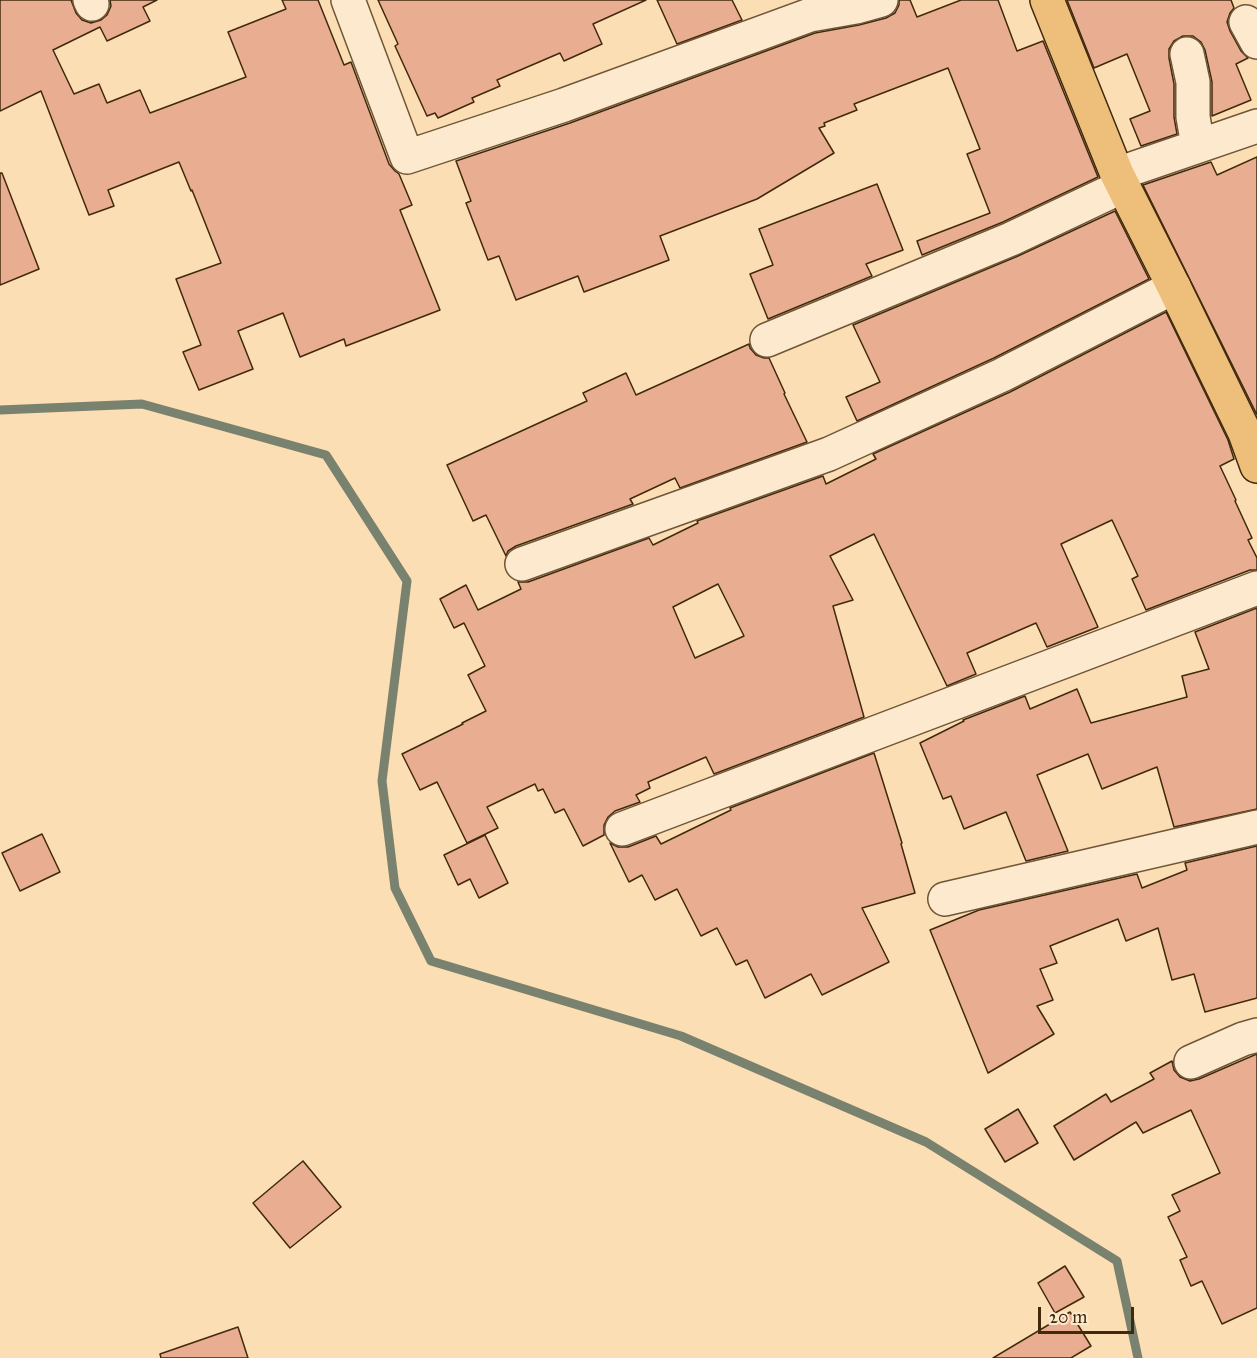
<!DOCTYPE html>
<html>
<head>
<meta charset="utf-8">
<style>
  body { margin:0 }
  #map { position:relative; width:1257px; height:1358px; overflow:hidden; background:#fcdeb4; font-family:"IM FELL Great Primer",serif }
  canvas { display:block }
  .scale { position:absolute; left:1038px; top:1307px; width:96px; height:27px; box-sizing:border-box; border:3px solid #40290d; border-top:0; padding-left:8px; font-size:18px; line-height:21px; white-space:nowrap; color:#40290d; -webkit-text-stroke:4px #fdeace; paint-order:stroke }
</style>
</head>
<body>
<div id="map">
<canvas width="1257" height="1358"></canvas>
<div class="scale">20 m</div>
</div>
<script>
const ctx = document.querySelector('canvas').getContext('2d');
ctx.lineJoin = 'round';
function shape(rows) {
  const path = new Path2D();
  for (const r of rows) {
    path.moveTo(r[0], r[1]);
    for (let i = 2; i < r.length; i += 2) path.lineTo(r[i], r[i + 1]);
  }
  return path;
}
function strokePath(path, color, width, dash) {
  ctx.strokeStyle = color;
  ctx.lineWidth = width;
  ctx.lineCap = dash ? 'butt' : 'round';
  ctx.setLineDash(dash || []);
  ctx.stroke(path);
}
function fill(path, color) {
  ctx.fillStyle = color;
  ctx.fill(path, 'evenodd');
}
strokePath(shape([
  [0,410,142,404,326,455,407,581,382,781,395,888,431,961,681,1036,926,1142,1117,1261,1138,1358]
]), '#79816f', 9);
const building = shape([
  [0,0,71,0,76,13,82,20,91,23,101,20,107,15,111,6,110,0,157,0,143,7,150,21,107,41,100,27,53,50,74,94,99,84,107,103,140,90,150,113,246,77,228,32,286,9,282,0,318,0,344,65,351,62,389,164,395,171,399,174,412,205,400,210,440,310,346,346,344,339,300,357,283,313,238,331,253,369,199,390,183,352,201,345,176,279,221,263,192,190,191,191,179,162,108,190,114,206,89,215,41,91,0,111,0,0],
  [378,0,646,0,593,24,602,44,564,61,560,53,497,80,500,86,472,98,474,102,438,118,435,113,427,116,395,46,398,44,378,0],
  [657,0,732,0,742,20,677,44,657,0],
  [899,0,910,0,917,17,961,0,998,0,1017,51,1043,41,1098,177,1003,222,922,255,917,241,990,213,967,154,980,149,948,68,854,104,857,110,824,123,825,126,819,128,834,153,757,199,660,236,669,260,584,292,578,276,516,300,499,256,488,260,466,203,471,201,456,161,570,123,815,33,859,25,886,18,895,13,899,5,899,0],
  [1067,0,1231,0,1234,8,1230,13,1227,22,1230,31,1241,51,1248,58,1236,64,1251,100,1212,116,1212,82,1205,50,1201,42,1193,36,1183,36,1174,41,1169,49,1169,58,1174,84,1174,117,1177,134,1141,146,1130,119,1150,111,1127,54,1094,68,1067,0],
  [1257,157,1257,415,1143,185,1211,162,1217,175,1257,157],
  [0,173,2,173,39,269,0,285,0,173],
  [877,184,903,250,866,264,872,276,768,319,750,274,773,265,759,229,877,184],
  [1115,211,1149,279,994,358,857,421,846,397,880,382,853,325,1018,256,1115,211],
  [1166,312,1228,440,1234,459,1220,466,1236,500,1235,501,1252,538,1248,540,1257,558,1257,570,1250,570,1146,610,1132,579,1138,576,1112,520,1061,544,1098,627,1047,647,1036,623,967,653,976,674,947,686,874,534,830,556,853,600,833,606,864,717,714,774,706,757,648,782,650,788,636,795,640,802,615,811,608,817,604,825,604,835,583,846,564,809,555,813,543,789,538,791,535,784,487,807,498,828,467,843,437,782,420,790,402,754,463,724,462,723,486,711,468,675,485,666,464,623,454,628,440,599,466,585,478,610,521,589,518,582,528,582,649,538,653,545,698,523,697,521,823,476,826,484,876,459,873,454,1010,392,1166,312],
  [718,584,744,636,695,658,673,607,718,584],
  [749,344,750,348,756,355,764,358,769,358,785,393,784,394,807,442,680,488,675,478,630,499,633,504,516,546,508,551,506,556,486,515,473,521,447,465,587,401,583,393,626,373,636,395,749,344],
  [1257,608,1257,809,1174,827,1157,767,1102,789,1088,754,1037,775,1068,851,1026,861,1006,812,964,829,951,796,943,799,920,743,964,721,963,720,1025,696,1030,709,1077,689,1091,723,1187,697,1182,676,1209,669,1195,632,1257,608],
  [874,753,902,843,901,844,915,893,862,908,889,962,822,995,811,974,765,998,747,960,736,965,717,928,701,936,677,889,655,900,642,875,629,882,610,843,618,847,628,847,656,836,661,844,731,810,730,808,874,753],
  [42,834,60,872,20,891,2,853,42,834],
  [485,835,508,883,479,898,470,879,458,885,444,855,485,835],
  [1257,846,1257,998,1205,1012,1194,974,1172,980,1158,928,1126,941,1118,919,1050,946,1057,963,1040,969,1053,1000,1037,1006,1054,1034,988,1073,930,930,979,910,1137,874,1142,888,1187,870,1185,863,1257,846],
  [1257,1054,1257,1308,1222,1324,1202,1281,1191,1286,1180,1260,1187,1257,1168,1217,1180,1211,1172,1195,1220,1173,1191,1110,1143,1133,1136,1122,1074,1160,1054,1126,1106,1094,1111,1102,1154,1079,1150,1073,1172,1061,1174,1070,1180,1077,1190,1081,1199,1079,1257,1054],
  [1018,1109,1038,1143,1005,1162,985,1129,1018,1109],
  [303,1161,341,1207,290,1248,253,1203,303,1161],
  [1065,1266,1084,1297,1055,1313,1038,1283,1065,1266],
  [1070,1312,1091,1346,1071,1358,993,1358,1070,1312],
  [238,1327,248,1358,161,1358,160,1354,238,1327]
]);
fill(building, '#e9ae91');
strokePath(building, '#40290d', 1.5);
const minor = shape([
  [90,0,92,4],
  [348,0,407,157,564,105,810,15,856,7,881,0],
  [1246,22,1257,42],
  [1187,54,1193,82,1193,117,1198,146],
  [1117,174,1257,126],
  [767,340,1011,239,1123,186],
  [522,564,829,454,1002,375,1174,287],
  [622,829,1257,588],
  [945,899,1257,827],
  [1191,1062,1243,1039,1257,1035]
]);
const major = shape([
  [1047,0,1117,174,1174,287,1245,433,1257,466]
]);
strokePath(minor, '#6f5637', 36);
strokePath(major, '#40290d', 36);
strokePath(minor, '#fdeace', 33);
strokePath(major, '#eebf7a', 33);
</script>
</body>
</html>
